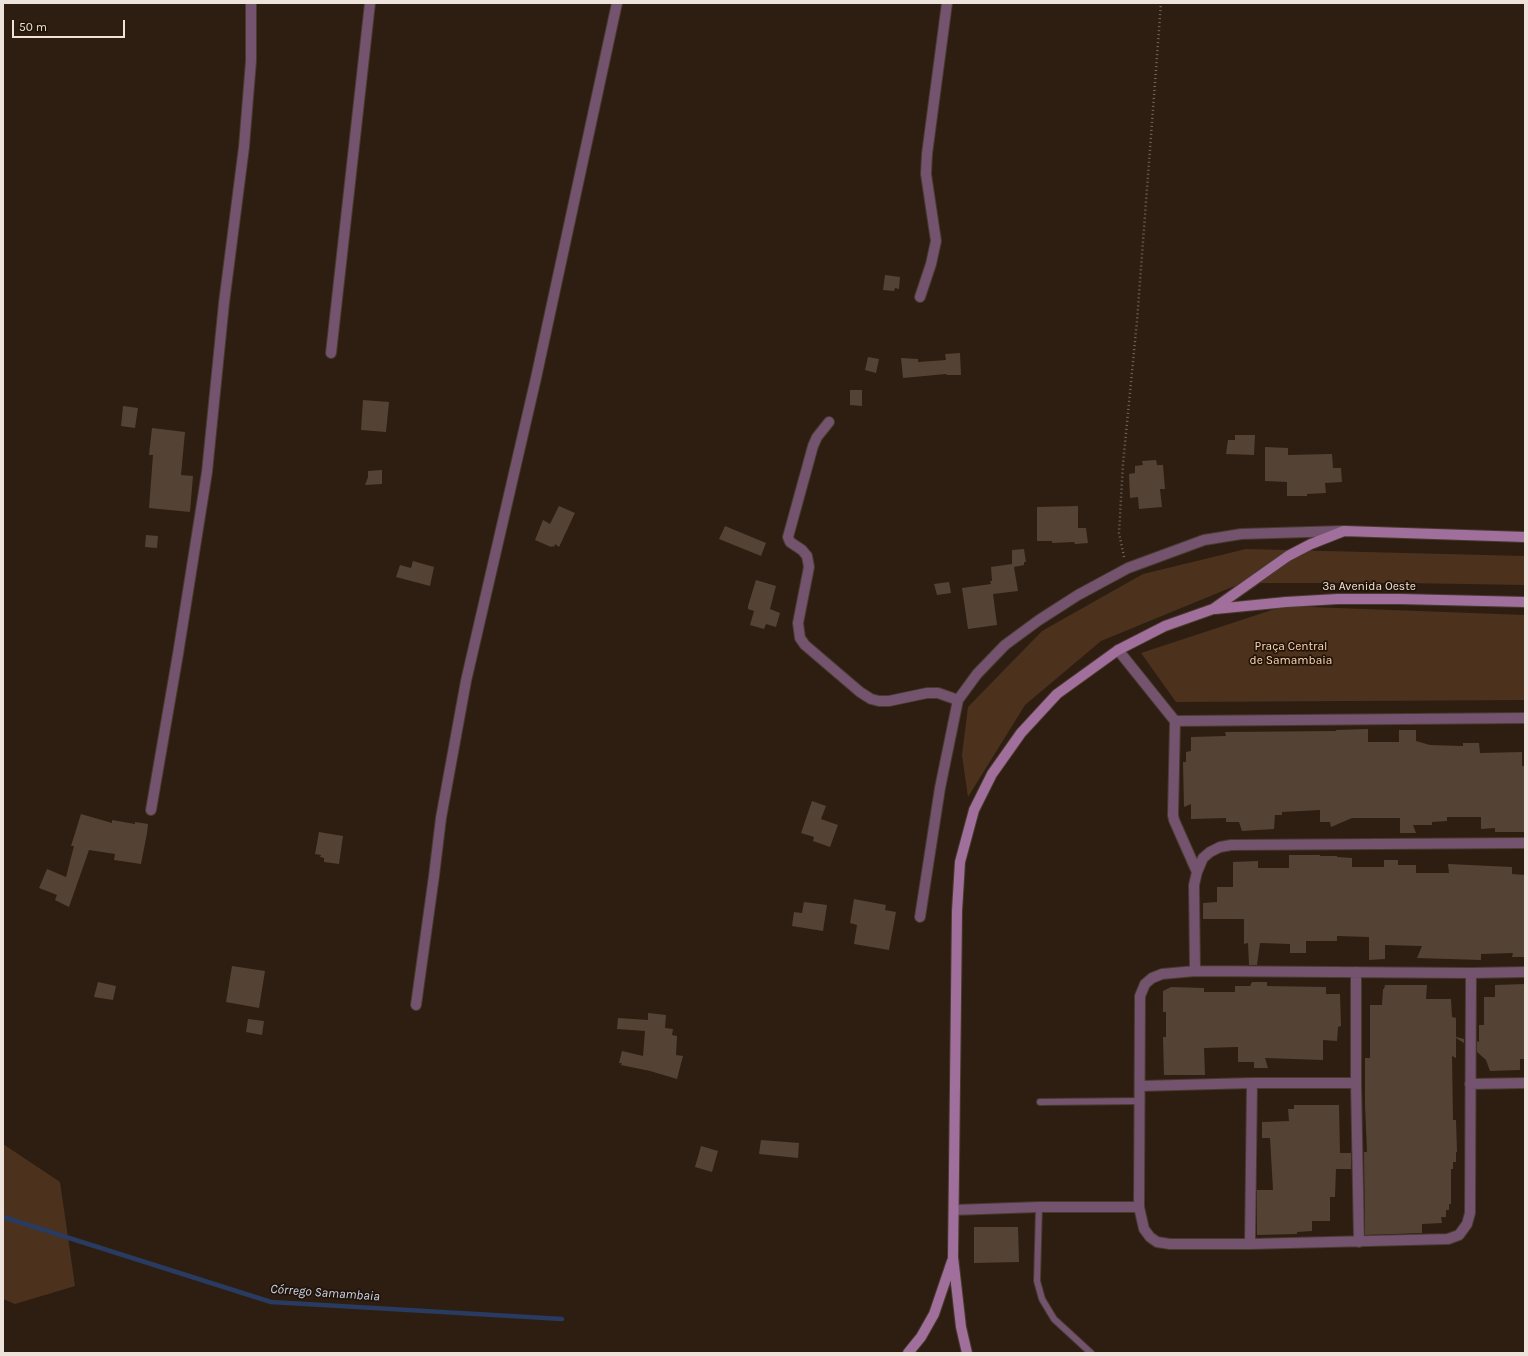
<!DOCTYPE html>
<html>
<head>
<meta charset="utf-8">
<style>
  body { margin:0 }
  #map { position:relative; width:1528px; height:1356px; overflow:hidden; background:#2d1e11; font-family:Karla,sans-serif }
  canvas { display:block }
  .frame { position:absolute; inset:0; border:4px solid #ede3da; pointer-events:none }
  .scale { position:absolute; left:12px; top:20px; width:113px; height:18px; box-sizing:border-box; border:2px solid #ede3da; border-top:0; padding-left:5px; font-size:12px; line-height:14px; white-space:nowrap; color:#ede3da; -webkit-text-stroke:3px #231408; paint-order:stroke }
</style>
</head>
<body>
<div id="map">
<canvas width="1528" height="1356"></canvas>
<div class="frame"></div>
<div class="scale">50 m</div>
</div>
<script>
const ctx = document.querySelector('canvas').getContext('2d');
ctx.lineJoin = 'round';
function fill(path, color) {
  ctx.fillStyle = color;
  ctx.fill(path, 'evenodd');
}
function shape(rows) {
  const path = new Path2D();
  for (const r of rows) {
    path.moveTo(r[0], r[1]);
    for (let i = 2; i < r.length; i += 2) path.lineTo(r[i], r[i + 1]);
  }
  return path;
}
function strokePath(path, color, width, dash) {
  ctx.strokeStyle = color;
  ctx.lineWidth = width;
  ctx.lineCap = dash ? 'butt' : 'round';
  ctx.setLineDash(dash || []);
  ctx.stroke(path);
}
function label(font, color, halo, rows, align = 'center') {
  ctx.font = font + ' Karla,sans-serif';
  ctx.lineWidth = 3.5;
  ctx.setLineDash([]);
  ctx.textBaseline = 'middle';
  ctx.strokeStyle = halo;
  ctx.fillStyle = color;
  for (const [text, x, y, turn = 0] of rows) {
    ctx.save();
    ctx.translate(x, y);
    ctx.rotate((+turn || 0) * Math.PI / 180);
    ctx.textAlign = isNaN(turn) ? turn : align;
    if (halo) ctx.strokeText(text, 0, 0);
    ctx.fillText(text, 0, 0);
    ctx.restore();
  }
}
fill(shape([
  [1246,549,1525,556,1525,585,1406,583,1242,583,1101,641,1025,705,968,797,962,755,968,707,1042,631,1143,574],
  [1284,606,1525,615,1525,700,1176,702,1141,653],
  [3,1144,60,1182,75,1286,15,1304,3,1299]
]), '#4c321d');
strokePath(shape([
  [3,1217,271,1302,562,1319]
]), '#293b60', 4.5);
fill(shape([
  [885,275,900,277,899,289,895,288,894,291,883,290],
  [960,353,961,375,947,375,946,374,903,378,901,358,918,359,918,362,946,360,945,354],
  [868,357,879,359,876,373,865,370],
  [850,390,862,390,862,406,850,405],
  [363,400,389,402,386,432,361,430],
  [123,406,138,408,135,428,121,426],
  [152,428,185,432,181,475,193,476,190,512,149,508,153,455,149,455],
  [1235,435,1255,435,1254,455,1226,454,1228,440,1235,440],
  [1265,447,1288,448,1288,455,1332,454,1333,468,1341,468,1342,482,1325,483,1326,493,1307,494,1307,496,1287,496,1287,482,1265,481],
  [1156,460,1157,465,1163,465,1165,489,1160,489,1162,507,1139,509,1138,497,1130,498,1129,474,1135,473,1135,466,1143,465,1142,461],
  [382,470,382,484,365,485,368,477,368,471],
  [559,506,575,513,559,547,555,544,554,547,552,546,551,547,535,540,543,520,550,524],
  [1078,506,1078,528,1086,528,1088,543,1075,544,1074,542,1052,543,1052,541,1037,541,1037,507],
  [725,526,766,543,761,556,719,539],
  [146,535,158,536,157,548,145,547],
  [1024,549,1026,562,1024,562,1024,565,1014,567,1018,591,993,594,997,625,968,629,962,588,991,584,990,581,992,581,991,567,1012,564,1012,550],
  [413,561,434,567,430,586,396,577,400,565,411,568],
  [756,580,776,586,770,609,780,613,776,627,766,624,764,629,750,625,754,611,748,609,748,606],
  [949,582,951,593,937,595,934,584],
  [1368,729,1368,742,1399,742,1399,730,1416,730,1416,741,1430,745,1463,746,1463,743,1479,743,1480,753,1522,752,1522,766,1525,766,1525,832,1495,832,1495,828,1481,829,1481,817,1447,817,1447,821,1432,822,1432,825,1413,825,1416,833,1400,833,1400,818,1352,818,1331,827,1330,822,1320,822,1320,810,1282,812,1282,815,1275,815,1274,829,1242,831,1239,822,1226,822,1226,818,1191,819,1191,804,1184,807,1183,762,1186,762,1186,752,1191,751,1191,737,1226,736,1225,732,1336,731,1336,730],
  [812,801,826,806,821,819,838,825,830,847,813,841,814,837,801,833],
  [81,814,112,823,112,820,135,824,135,822,148,824,147,833,141,864,114,860,115,854,89,850,69,907,55,900,57,895,39,888,47,869,66,877,74,846,71,846],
  [319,832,343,836,339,864,324,862,324,858,320,857,321,855,315,854],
  [1289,855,1320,855,1320,856,1337,856,1337,857,1352,858,1352,867,1384,867,1384,860,1398,860,1398,865,1416,865,1416,873,1449,873,1448,864,1512,867,1512,874,1525,875,1525,957,1512,957,1513,953,1481,954,1481,960,1417,958,1422,946,1385,945,1385,959,1369,960,1369,937,1337,936,1337,941,1306,941,1306,953,1290,953,1290,944,1260,943,1257,965,1249,965,1248,943,1244,944,1244,919,1203,919,1203,903,1217,902,1217,887,1233,887,1233,862,1258,861,1258,868,1289,868],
  [854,899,886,905,885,910,896,912,889,950,854,944,857,925,850,923],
  [804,902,827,905,823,931,792,926,794,912,802,913],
  [232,966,265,971,259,1008,226,1002],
  [98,982,116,986,113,1000,94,997],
  [1252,982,1267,982,1267,986,1326,987,1326,994,1340,994,1341,1026,1338,1027,1337,1041,1323,1040,1323,1060,1265,1058,1268,1068,1254,1068,1254,1062,1238,1062,1238,1047,1204,1048,1205,1075,1164,1075,1163,1037,1166,1037,1166,1012,1163,1012,1163,991,1171,987,1204,988,1204,992,1235,992,1235,986,1250,986],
  [1525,984,1525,1059,1520,1059,1520,1070,1490,1071,1486,1060,1477,1052,1477,1041,1479,1042,1479,1025,1484,1025,1484,997,1495,997,1495,985],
  [1385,985,1427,985,1426,999,1451,999,1452,1017,1456,1018,1456,1037,1464,1039,1464,1043,1456,1038,1456,1058,1452,1056,1453,1120,1456,1120,1457,1152,1456,1152,1456,1162,1453,1162,1453,1169,1451,1169,1451,1204,1449,1204,1449,1210,1446,1210,1446,1217,1441,1217,1442,1223,1422,1224,1422,1233,1365,1235,1364,1152,1367,1152,1365,1106,1365,1058,1370,1058,1370,1005,1382,1005,1383,989,1384,989],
  [648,1013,666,1015,665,1028,673,1029,672,1035,677,1036,676,1055,683,1056,677,1079,650,1071,621,1065,622,1063,619,1063,622,1051,643,1056,645,1031,617,1029,618,1018,648,1020],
  [248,1019,264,1021,262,1035,246,1032],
  [1294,1105,1339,1105,1340,1153,1351,1153,1351,1169,1336,1169,1335,1197,1330,1197,1330,1221,1312,1221,1312,1231,1297,1232,1297,1234,1257,1235,1257,1190,1273,1190,1270,1138,1262,1138,1262,1122,1289,1121,1288,1109,1294,1109],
  [761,1140,799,1143,798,1158,759,1154],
  [701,1146,718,1151,712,1172,695,1167],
  [974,1227,1018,1227,1019,1262,974,1263]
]), '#544335');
const lane = shape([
  [1040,1102,1141,1101],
  [1039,1207,1037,1281,1042,1299,1054,1319,1091,1353]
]);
const street = shape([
  [920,297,931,264,936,241,926,174,927,154,947,3],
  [331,353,370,3],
  [829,422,817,437,813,446,788,537,790,542,802,550,807,556,809,567,798,623,800,638,805,645,860,692,871,699,879,701,889,701,927,693,938,693,958,700],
  [1118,650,1175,721,1525,718],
  [1175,721,1173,815,1174,820,1197,872],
  [151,810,178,654,207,472,224,303,244,147,251,61,251,3],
  [920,917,940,788,958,700,977,674,1005,645,1039,620,1078,595,1128,568,1204,540,1241,534,1342,531],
  [1195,971,1194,885,1197,872,1203,858,1210,852,1220,847,1231,845,1525,843],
  [1356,972,1356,1083,1359,1242],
  [1471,973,1470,1213,1467,1224,1459,1235,1448,1239,1250,1244,1170,1244,1157,1242,1150,1237,1144,1229,1139,1207,1140,996,1145,984,1152,978,1162,974,1195,971,1471,973,1525,972],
  [416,1005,434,876,441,818,466,681,536,378,617,3],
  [1470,1084,1525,1083],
  [1141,1086,1252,1083,1356,1083],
  [954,1210,1039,1207,1139,1207],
  [1250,1244,1252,1083]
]);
const secondary = shape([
  [1215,609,1286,602,1338,599,1400,599,1525,602],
  [908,1353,921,1337,934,1314,952,1261],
  [967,1353,961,1327,953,1257,957,911,960,862,974,810,992,774,1021,733,1057,694,1118,650,1165,626,1213,609,1288,556,1311,544,1344,531,1525,537]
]);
strokePath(lane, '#483a2d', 8);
strokePath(street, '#483a2d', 12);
strokePath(secondary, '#483a2d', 12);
strokePath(shape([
  [1124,557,1119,533,1123,464,1137,321,1161,3]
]), '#75675c', 2.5, [1, 3]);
strokePath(lane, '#73536e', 6);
strokePath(street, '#73536e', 10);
strokePath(secondary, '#a16f9b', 10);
label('12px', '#ede3da', '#231408', [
  ["3ª Avenida Oeste",1369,587]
]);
label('12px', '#ffd8b9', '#231408', [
  ["Praça Central",1291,647],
  ["de Samambaia",1291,661]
]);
label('italic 13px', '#cad7f2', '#231408', [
  ["Córrego Samambaia",325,1293,4]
]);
</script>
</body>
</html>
